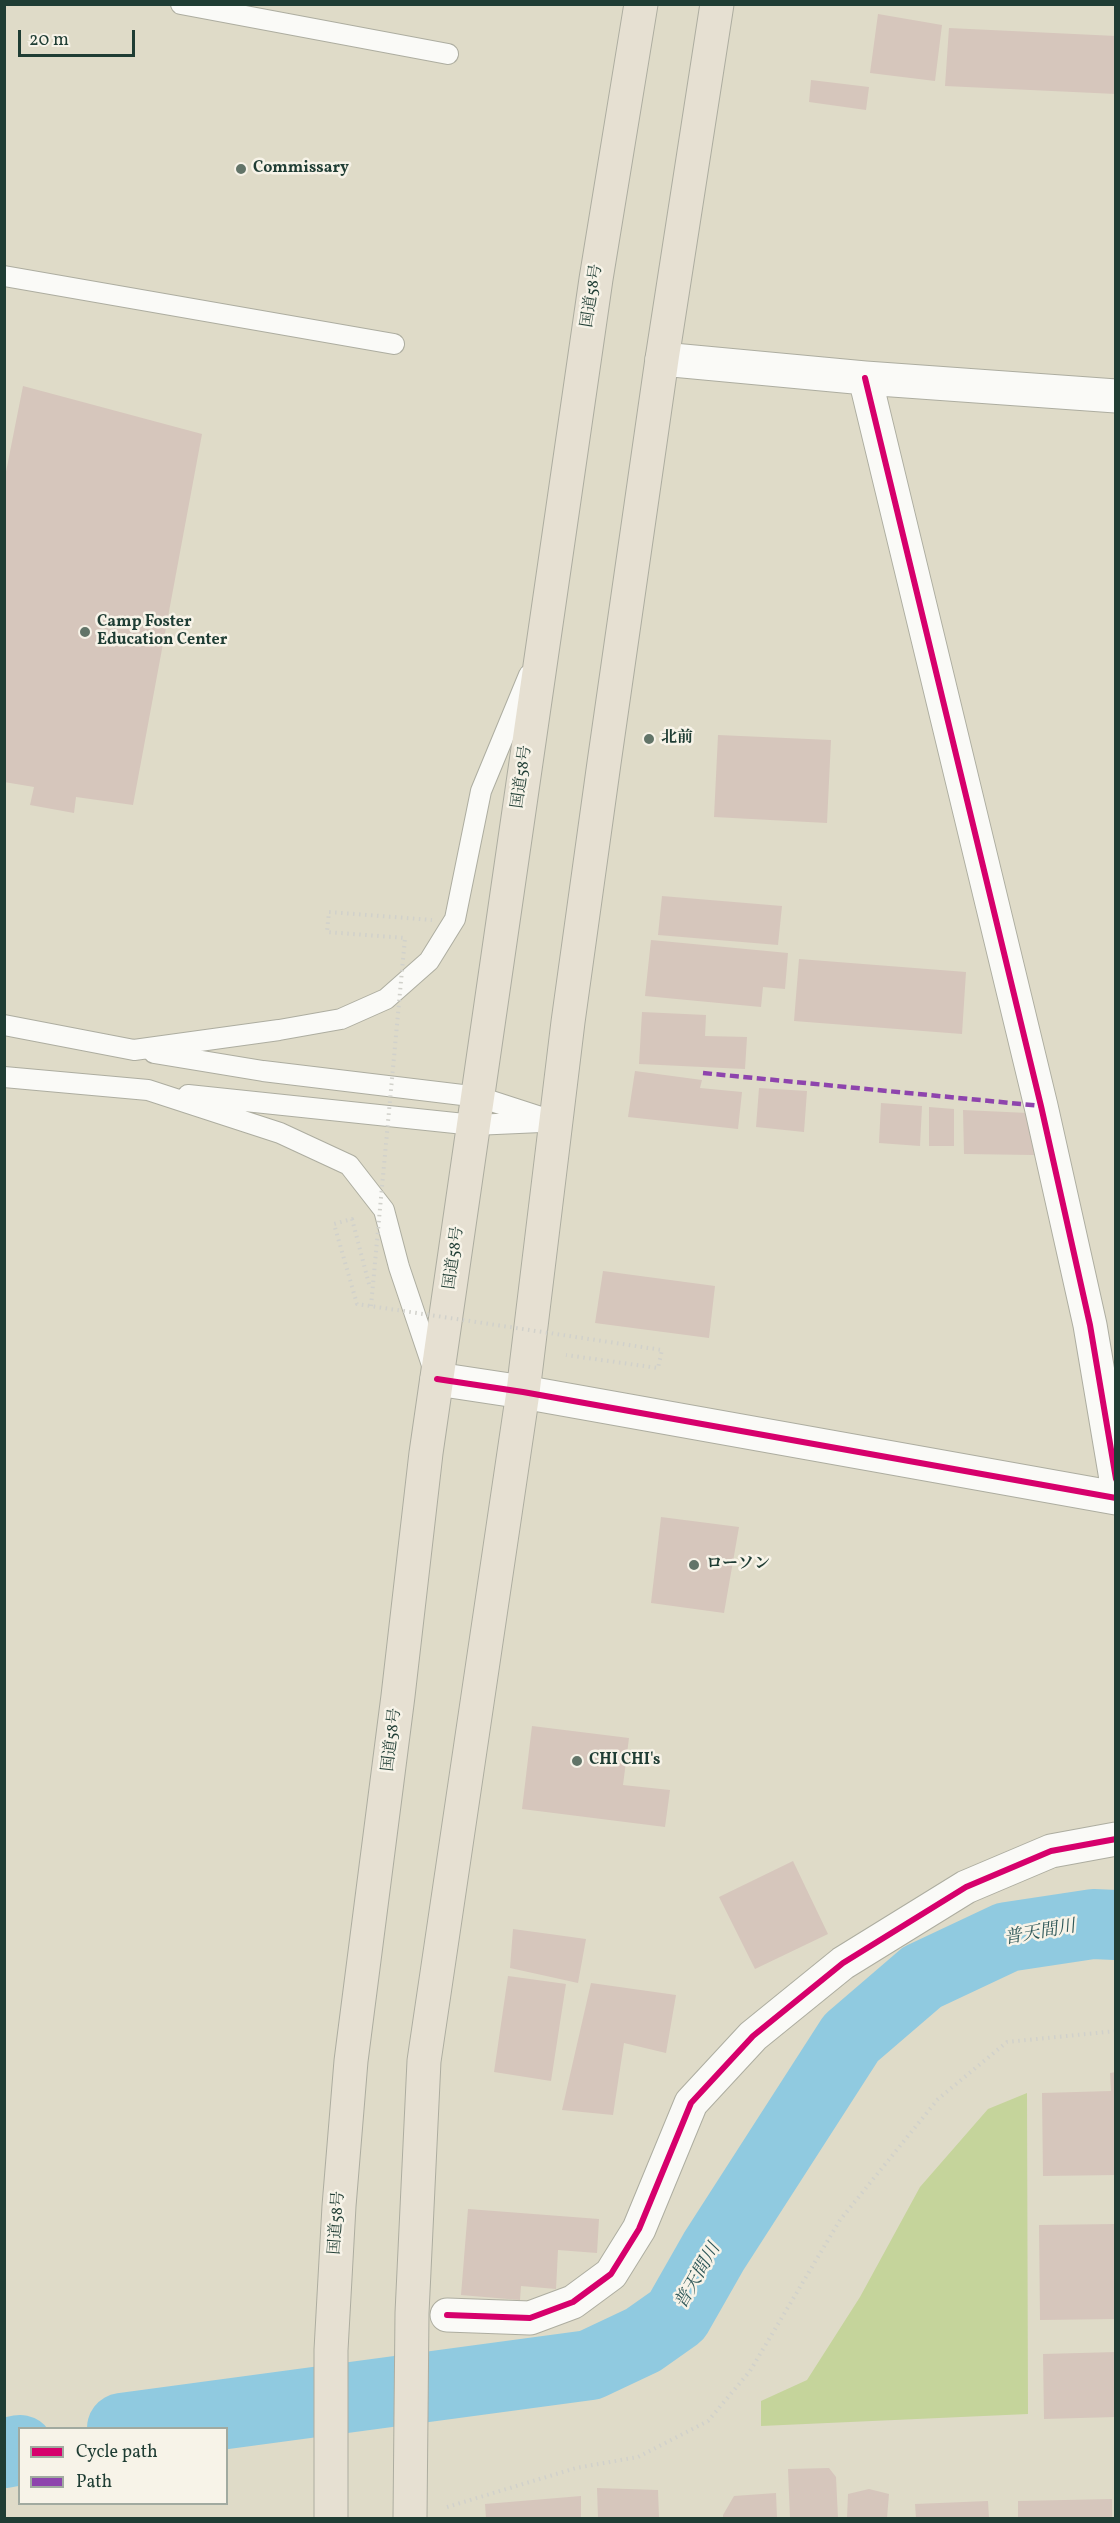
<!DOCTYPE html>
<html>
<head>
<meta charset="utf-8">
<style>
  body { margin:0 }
  #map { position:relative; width:1120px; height:2523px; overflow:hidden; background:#dfdbc8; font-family:Vollkorn,serif }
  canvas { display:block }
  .frame { position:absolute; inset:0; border:6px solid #1f3d34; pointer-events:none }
  .legend { position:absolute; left:18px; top:2427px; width:210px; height:78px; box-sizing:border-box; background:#f7f3e8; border:2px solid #a1aaa0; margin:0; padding:8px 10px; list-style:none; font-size:18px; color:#1f3d34 }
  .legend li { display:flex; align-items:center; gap:12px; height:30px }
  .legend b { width:30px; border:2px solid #a1aaa0 }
  .scale { position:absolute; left:18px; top:30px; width:117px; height:27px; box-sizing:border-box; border:3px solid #1f3d34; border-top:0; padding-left:8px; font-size:18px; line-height:21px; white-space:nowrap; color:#1f3d34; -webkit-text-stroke:4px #f7f3e8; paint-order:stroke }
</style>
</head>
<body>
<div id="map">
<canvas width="1120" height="2523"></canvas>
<div class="frame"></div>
<ul class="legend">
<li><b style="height:8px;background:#d6006c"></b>Cycle path</li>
<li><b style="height:8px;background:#8e44ad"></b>Path</li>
</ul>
<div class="scale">20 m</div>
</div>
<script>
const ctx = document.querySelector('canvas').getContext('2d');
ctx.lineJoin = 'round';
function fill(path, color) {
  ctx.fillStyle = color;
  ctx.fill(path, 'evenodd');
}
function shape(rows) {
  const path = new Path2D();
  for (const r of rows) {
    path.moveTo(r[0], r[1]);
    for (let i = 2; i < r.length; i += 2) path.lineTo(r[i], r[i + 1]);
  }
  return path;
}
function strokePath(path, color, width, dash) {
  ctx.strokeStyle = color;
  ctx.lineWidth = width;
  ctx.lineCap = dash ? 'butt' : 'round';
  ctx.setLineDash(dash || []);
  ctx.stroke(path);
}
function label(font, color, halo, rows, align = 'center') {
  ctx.font = font + ' Vollkorn,"Noto Serif JP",serif';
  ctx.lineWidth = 5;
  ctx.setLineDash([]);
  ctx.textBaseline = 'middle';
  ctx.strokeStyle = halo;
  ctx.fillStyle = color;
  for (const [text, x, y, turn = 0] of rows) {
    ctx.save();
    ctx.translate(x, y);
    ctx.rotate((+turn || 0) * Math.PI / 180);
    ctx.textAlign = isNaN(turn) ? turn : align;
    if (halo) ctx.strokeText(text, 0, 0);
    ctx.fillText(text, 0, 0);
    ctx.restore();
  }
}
fill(shape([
  [1027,2093,1028,2414,761,2426,761,2401,807,2380,860,2297,920,2187,988,2109]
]), '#c5d49b');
strokePath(shape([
  [122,2428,590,2365,643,2340,677,2316,714,2251,851,2038,922,1977,1007,1937,1093,1924,1116,1925],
  [4,2453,20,2450]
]), '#90cae0', 70);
fill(shape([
  [878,14,942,25,935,81,870,73],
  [949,28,1116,36,1116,94,945,86],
  [811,80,869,87,866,110,809,102],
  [23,386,202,434,133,805,76,797,74,813,30,805,34,787,4,782,4,482],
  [718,735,831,740,827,823,714,817],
  [662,896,782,906,778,945,658,935],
  [651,940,788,953,785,989,763,987,761,1007,645,996],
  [799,959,966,972,962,1034,794,1021],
  [642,1012,706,1015,705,1036,747,1037,745,1069,639,1064],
  [635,1071,702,1080,700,1088,742,1092,738,1129,628,1117],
  [759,1088,807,1091,804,1132,756,1127],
  [881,1103,922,1106,920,1146,879,1143],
  [929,1107,954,1109,954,1146,929,1146],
  [963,1110,1028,1113,1034,1155,964,1154],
  [603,1271,715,1286,709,1338,595,1323],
  [661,1517,739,1527,724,1613,651,1603],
  [532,1726,629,1738,623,1785,670,1790,665,1827,522,1809],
  [793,1861,828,1934,755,1969,719,1897],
  [513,1929,586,1939,578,1983,510,1968],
  [508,1976,566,1984,551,2081,494,2072],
  [591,1983,676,1995,666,2053,624,2043,613,2115,562,2110],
  [1116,2072,1116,2175,1043,2176,1042,2093,1111,2091,1110,2073],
  [468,2209,599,2219,597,2253,558,2250,556,2289,521,2286,520,2300,461,2295],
  [1116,2224,1116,2319,1040,2320,1039,2225],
  [1116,2352,1116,2417,1044,2419,1043,2354],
  [829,2468,836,2477,838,2518,790,2518,788,2469],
  [597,2488,658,2490,659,2518,598,2518],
  [869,2489,889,2494,887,2518,847,2518,848,2494],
  [776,2493,777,2518,723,2518,723,2515,734,2496],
  [581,2496,581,2518,486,2518,485,2504],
  [1112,2499,1112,2518,1018,2518,1018,2501],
  [988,2501,989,2518,916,2518,915,2504]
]), '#d6c6bc');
const lane = shape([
  [181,4,448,54],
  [4,276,394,344],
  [4,1025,134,1050,279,1030,341,1019,386,999,429,961,455,919,481,791,529,675],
  [154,1053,263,1071,479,1097,556,1122],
  [4,1077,148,1090,280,1133,349,1165,384,1210,399,1267,433,1368],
  [188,1095,474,1125,541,1122]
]);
const street = shape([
  [662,359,865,378,1116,396],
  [865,378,1041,1106,1090,1325,1116,1479],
  [437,1379,523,1392,1116,1498],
  [447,2315,530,2318,573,2302,611,2274,639,2229,691,2103,753,2036,843,1963,966,1887,1051,1851,1116,1839]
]);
const highway = shape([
  [331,2518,331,2350,339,2206,351,2061,398,1696,426,1453,596,279,641,4],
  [410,2518,412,2313,424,2061,523,1392,568,1022,604,763,662,359,717,4]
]);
strokePath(lane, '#adada0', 22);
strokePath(street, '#adada0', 35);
strokePath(highway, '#adada0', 35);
strokePath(shape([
  [447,2507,576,2468,638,2457,708,2421,750,2371,840,2220,938,2099,1007,2042,1116,2031]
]), '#d1d1cb', 4, [1.5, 4.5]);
strokePath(lane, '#fafaf7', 20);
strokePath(street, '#fafaf7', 33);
strokePath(highway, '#e6e0d2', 33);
strokePath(shape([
  [369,1284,352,1219,334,1224,357,1304,662,1350,658,1368,566,1355],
  [371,1306,405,938,327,932,329,912,432,920]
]), '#d1d1cb', 4, [1.5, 4.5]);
strokePath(shape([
  [703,1073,1041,1106]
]), '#8e44ad', 4.5, [9, 4.5]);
strokePath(shape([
  [865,378,1041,1106,1090,1325,1116,1479],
  [437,1379,523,1392,1116,1498],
  [447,2315,530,2318,573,2302,611,2274,639,2229,691,2103,753,2036,843,1963,966,1887,1051,1851,1116,1839]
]), '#d6006c', 6);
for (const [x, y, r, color] of [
  [241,169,6,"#627468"],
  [85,632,6,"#627468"],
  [649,739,6,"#627468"],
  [694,1565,6,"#627468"],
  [577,1761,6,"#627468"]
]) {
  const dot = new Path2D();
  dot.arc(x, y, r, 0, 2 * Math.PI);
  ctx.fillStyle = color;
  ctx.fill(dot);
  strokePath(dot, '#f7f3e8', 2);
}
label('bold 16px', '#1f3d34', '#f7f3e8', [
  ["Commissary",253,169],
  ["Camp Foster",97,623],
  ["Education Center",97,641],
  ["北前",661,739],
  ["ローソン",706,1565],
  ["CHI CHI's",589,1761]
], 'left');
label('16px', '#1f3d34', '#f7f3e8', [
  ["国道58号",593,296,-81],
  ["国道58号",523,777,-82],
  ["国道58号",455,1258,-82],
  ["国道58号",393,1740,-83],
  ["国道58号",338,2223,-86]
]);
label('italic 18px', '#2f5859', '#f7f3e8', [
  ["普天間川",1040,1934,-10],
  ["普天間川",699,2277,-60]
]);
</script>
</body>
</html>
